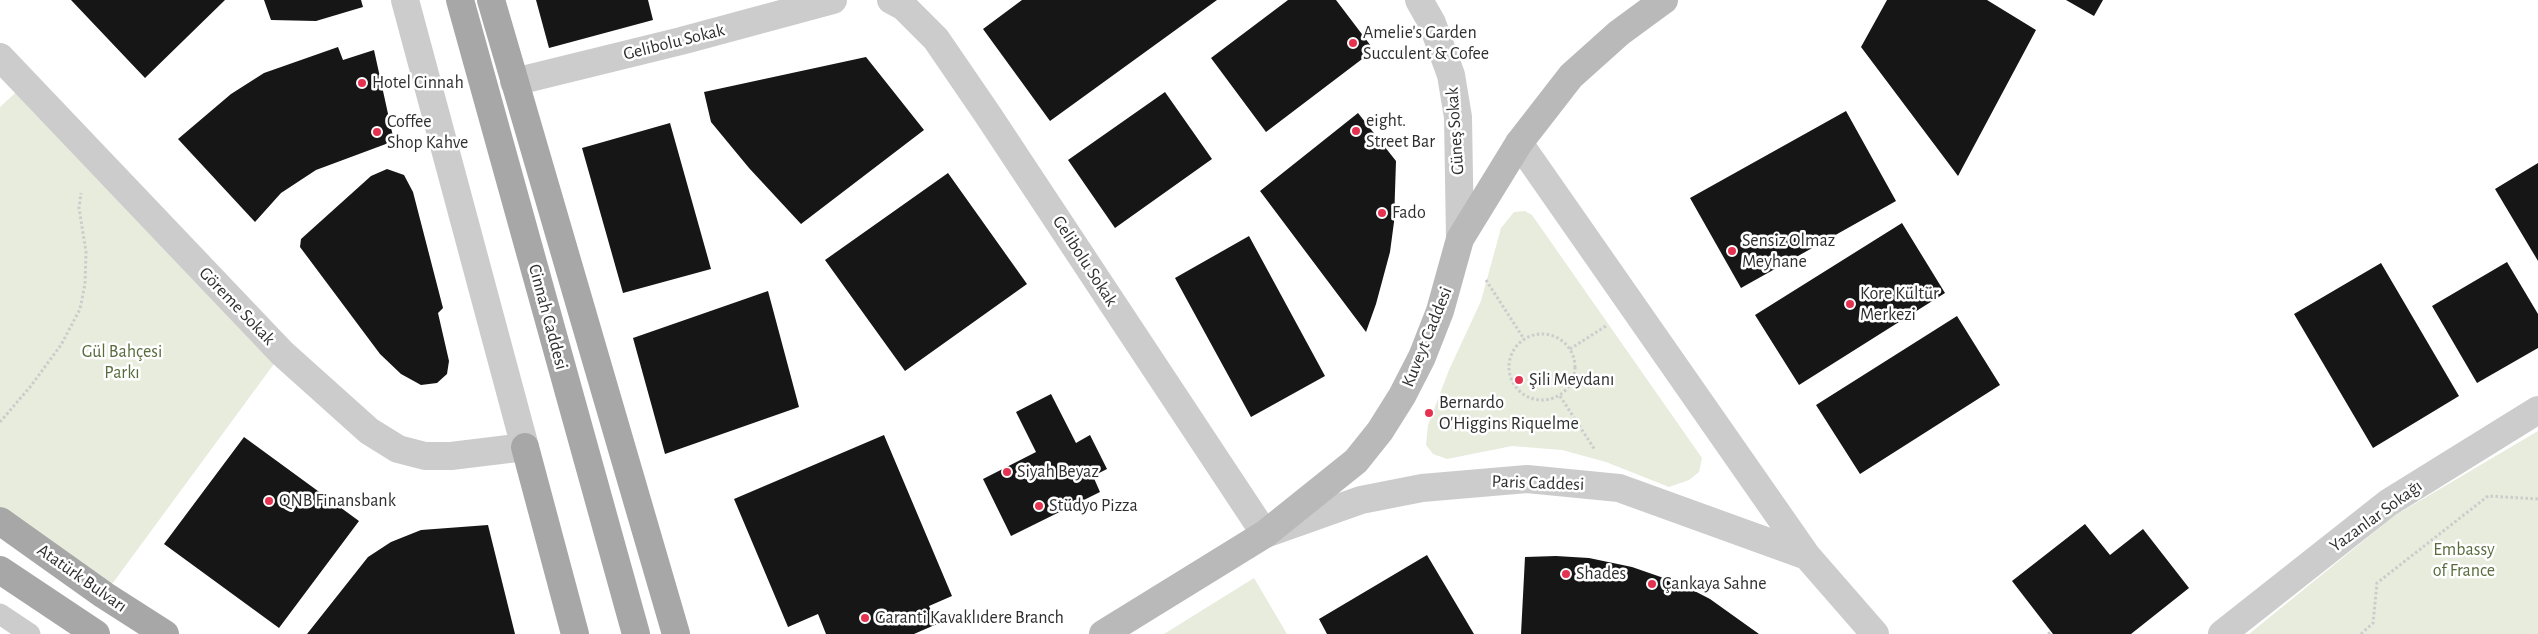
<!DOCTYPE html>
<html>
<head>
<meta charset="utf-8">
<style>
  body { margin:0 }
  canvas { display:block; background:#fff }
</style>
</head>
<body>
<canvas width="2538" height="634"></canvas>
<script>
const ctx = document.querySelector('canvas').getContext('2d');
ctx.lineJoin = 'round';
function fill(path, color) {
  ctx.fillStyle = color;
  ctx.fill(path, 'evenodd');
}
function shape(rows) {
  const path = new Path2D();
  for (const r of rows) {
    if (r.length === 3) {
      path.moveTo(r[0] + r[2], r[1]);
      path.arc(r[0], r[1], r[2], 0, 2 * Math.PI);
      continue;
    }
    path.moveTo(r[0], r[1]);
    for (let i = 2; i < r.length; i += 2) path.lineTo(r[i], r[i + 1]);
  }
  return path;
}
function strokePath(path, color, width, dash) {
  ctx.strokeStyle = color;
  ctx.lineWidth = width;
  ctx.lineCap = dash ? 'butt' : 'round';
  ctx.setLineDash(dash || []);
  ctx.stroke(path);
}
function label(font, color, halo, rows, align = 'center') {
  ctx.font = font + ' "Alegreya Sans",sans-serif';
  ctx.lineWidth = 5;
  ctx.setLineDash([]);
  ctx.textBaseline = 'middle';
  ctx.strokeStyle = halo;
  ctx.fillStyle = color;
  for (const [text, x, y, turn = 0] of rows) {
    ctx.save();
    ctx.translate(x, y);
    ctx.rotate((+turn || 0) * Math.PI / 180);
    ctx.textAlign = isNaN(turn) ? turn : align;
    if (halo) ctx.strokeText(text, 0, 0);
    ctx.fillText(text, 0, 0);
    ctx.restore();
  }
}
fill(shape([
  [25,84,282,353,104,595,0,521,0,107],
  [1525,211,1532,215,1702,458,1699,472,1689,480,1669,487,1606,462,1562,450,1512,446,1447,459,1433,454,1426,445,1428,425,1449,370,1481,301,1501,228,1514,212],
  [2538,431,2538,634,2249,634,2394,516],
  [1254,578,1287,634,1164,634]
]), '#e7ecdd');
fill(shape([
  [71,0,225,0,145,78],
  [264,0,361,0,363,7,316,21,271,20],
  [536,0,648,0,653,20,549,48],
  [1022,0,1217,0,1050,121,983,29],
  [1288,0,1336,0,1374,50,1266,132,1211,58],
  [1887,0,1987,0,2036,30,1958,176,1861,47],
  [2066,0,2103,0,2094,16],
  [338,47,343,60,374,50,394,141,316,170,281,193,255,222,178,139,231,94,264,73],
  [866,57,924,130,801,224,749,168,711,122,704,92],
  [1165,92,1212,159,1115,228,1068,160],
  [1846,111,1896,201,1741,288,1690,198],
  [1358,113,1396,161,1394,222,1390,252,1376,304,1366,332,1260,191],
  [670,123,711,269,623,293,582,148],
  [2538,163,2538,261,2495,189],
  [387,169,404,175,413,192,443,308,438,313,449,361,447,374,437,383,421,385,401,374,380,354,300,247,301,239,371,176],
  [948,173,1027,284,905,371,825,260],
  [1902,223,1945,293,1799,385,1755,315],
  [1249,236,1325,376,1251,417,1175,278],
  [2507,262,2538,314,2538,348,2477,383,2432,306],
  [2381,263,2459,396,2373,448,2294,314],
  [768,291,799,407,665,454,633,338],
  [1957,316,2000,385,1860,474,1816,405],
  [1051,394,1076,443,1090,435,1107,469,1093,476,1100,492,1011,536,983,479,1036,452,1016,412],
  [884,435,952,596,929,606,937,624,914,634,826,634,818,614,788,627,734,499],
  [244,437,359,521,279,628,164,544],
  [2085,524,2110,555,2143,529,2189,588,2131,634,2053,634,2012,581],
  [488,525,515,634,307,634,368,557,391,542,421,530],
  [1427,555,1474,634,1327,634,1319,619],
  [1556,556,1589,558,1632,567,1681,584,1710,599,1759,634,1521,634,1525,557]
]), '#161616');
strokePath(shape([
  [1486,280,1524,339],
  [1542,367,33],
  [1570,349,1606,326],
  [1560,396,1595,450],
  [0,422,30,387,61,345,80,309,85,284,86,252,79,208,81,193],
  [2048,634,2051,632],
  [2361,634,2373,623,2377,583,2488,496,2538,499]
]), '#ccc', 3, [2.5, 2.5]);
strokePath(shape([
  [0,614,30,634]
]), '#ccc', 21);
strokePath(shape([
  [891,0,904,7,936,39,988,115,1265,534,1361,500,1422,488,1527,479,1619,488,1807,556,1875,634],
  [1419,0,1432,23,1451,75,1458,117,1460,239],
  [0,57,282,353,369,431,398,449,425,456,451,456,525,447,405,0],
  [514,82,681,41,833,0],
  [1519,143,1807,556],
  [2222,634,2388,503,2538,410]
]), '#ccc', 28);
strokePath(shape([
  [1103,634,1265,534,1356,461,1380,431,1402,396,1422,357,1440,311,1460,239,1519,143,1571,76,1619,33,1664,0]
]), '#b9b9b9', 28);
strokePath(shape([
  [460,0,636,634],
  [491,0,676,634],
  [525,447,575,634],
  [0,521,104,595,165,634],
  [0,570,96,634]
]), '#a7a7a7', 28);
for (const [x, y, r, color] of [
  [1353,43,5,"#e53251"],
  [362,83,5,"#e53251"],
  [1356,131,5,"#e53251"],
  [377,132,5,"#e53251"],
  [1382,213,5,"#e53251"],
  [1732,251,5,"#e53251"],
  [1850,304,5,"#e53251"],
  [1519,380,5,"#e53251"],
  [1429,413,5,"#e53251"],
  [1007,472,5,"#e53251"],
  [269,501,5,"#e53251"],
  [1039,506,5,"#e53251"],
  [1566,574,5,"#e53251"],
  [1652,584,5,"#e53251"],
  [865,618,5,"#e53251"]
]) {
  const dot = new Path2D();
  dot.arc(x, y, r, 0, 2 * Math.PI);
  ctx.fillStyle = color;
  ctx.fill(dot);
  strokePath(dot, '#fff', 2);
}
label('18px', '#2f2f2f', '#fff', [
  ["Amelie's Garden",1363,33],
  ["Succulent & Cofee",1363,54],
  ["Hotel Cinnah",372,83],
  ["eight.",1366,121],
  ["Street Bar",1366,142],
  ["Coffee",387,122],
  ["Shop Kahve",387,143],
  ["Fado",1392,213],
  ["Sensiz Olmaz",1742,241],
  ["Meyhane",1742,262],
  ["Kore Kültür",1860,294],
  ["Merkezi",1860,315],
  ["Şili Meydanı",1529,380],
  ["Bernardo",1439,403],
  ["O'Higgins Riquelme",1439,424],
  ["Siyah Beyaz",1017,472],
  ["QNB Finansbank",279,501],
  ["Stüdyo Pizza",1049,506],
  ["Shades",1576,574],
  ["Çankaya Sahne",1662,584],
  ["Garanti Kavaklıdere Branch",875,618]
], 'left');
label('18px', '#2f2f2f', '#fff', [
  ["Gelibolu Sokak",674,42,-14],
  ["Güneş Sokak",1455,131,-94],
  ["Gelibolu Sokak",1085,261,57],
  ["Göreme Sokak",237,306,46],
  ["Cinnah Caddesi",548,317,75],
  ["Kuveyt Caddesi",1427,337,-68],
  ["Paris Caddesi",1538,483,2],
  ["Yazanlar Sokağı",2376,516,-36],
  ["Atatürk Bulvarı",82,578,35]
]);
label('18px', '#576b3c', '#fff', [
  ["Gül Bahçesi",122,352],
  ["Parkı",122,373],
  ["Embassy",2464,550],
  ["of France",2464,571]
]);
</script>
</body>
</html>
